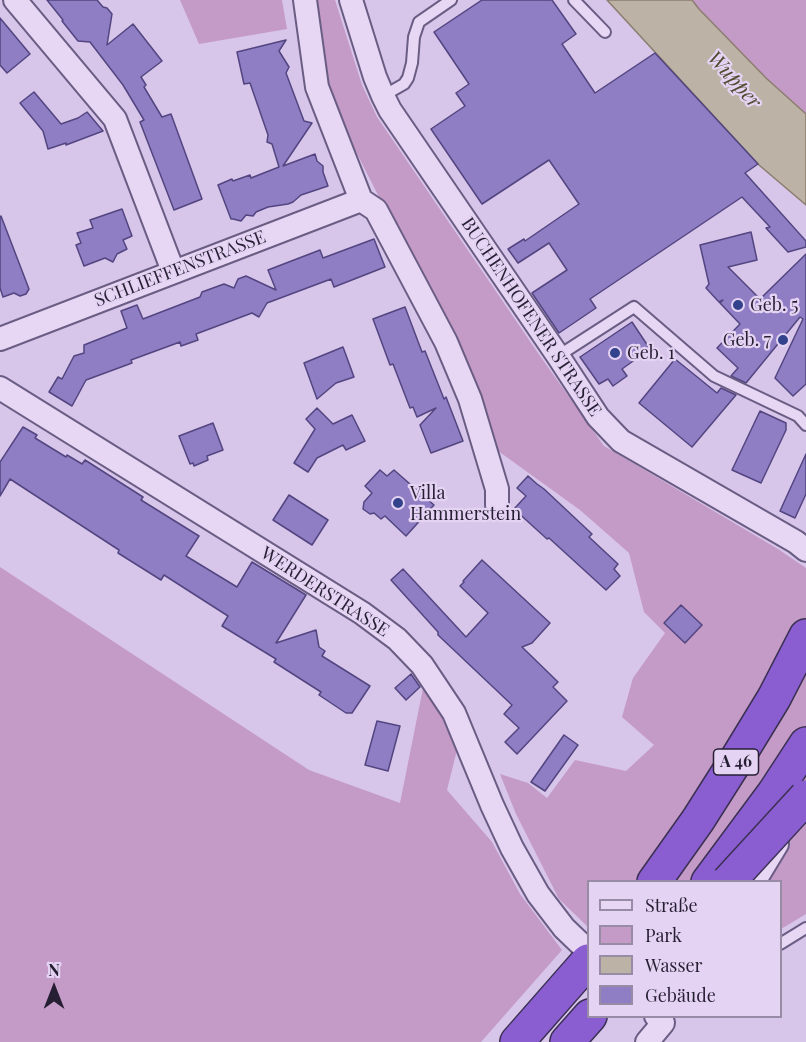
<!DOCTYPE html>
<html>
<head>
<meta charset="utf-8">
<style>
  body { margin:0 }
  #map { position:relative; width:806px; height:1042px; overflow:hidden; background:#d8c5ea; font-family:"Playfair Display",serif }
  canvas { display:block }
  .legend { position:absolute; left:587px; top:880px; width:195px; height:138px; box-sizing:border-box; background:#e4d3f2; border:2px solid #988ba6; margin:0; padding:8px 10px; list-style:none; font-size:18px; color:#261f34 }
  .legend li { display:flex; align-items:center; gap:12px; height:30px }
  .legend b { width:30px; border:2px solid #988ba6 }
  .north { position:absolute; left:24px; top:958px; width:60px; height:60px; -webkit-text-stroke:4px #e4d3f2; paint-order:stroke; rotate:0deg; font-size:16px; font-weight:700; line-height:24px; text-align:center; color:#261f34 }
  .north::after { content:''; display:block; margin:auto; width:21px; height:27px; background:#261f34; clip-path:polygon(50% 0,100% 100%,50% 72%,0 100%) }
</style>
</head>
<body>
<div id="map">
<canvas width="806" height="1042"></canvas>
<ul class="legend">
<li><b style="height:8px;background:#e7d7f5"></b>Straße</li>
<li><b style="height:16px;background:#c49ac7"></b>Park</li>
<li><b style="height:16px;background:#bdb2a6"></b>Wasser</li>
<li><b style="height:16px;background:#8f7ec4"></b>Gebäude</li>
</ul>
<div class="north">N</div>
</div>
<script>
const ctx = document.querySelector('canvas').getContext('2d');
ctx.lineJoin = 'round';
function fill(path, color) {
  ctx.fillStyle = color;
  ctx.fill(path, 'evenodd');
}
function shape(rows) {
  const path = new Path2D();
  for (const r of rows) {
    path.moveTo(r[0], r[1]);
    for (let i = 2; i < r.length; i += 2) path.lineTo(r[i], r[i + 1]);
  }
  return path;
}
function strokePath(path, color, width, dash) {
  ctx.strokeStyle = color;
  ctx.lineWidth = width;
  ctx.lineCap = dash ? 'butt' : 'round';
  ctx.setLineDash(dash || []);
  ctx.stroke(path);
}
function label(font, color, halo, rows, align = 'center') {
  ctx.font = font + ' "Playfair Display",serif';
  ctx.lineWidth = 4.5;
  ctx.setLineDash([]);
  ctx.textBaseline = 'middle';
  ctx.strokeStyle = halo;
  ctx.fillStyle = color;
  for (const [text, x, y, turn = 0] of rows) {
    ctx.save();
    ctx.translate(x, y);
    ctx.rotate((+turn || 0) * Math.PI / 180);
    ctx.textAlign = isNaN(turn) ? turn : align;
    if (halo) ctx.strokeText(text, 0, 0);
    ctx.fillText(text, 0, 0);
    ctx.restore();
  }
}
fill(shape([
  [180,0,282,0,287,29,199,44],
  [315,0,335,0,362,85,377,117,540,356,604,446,778,549,806,568,806,914,781,929,780,882,588,882,588,927,559,899,516,814,500,774,528,783,547,798,575,760,626,771,654,745,622,717,633,678,665,633,644,612,629,553,580,510,494,448,420,278,340,120,331,95,321,45],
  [692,0,806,0,806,114,766,78,699,9],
  [0,567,309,770,400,803,423,688,440,713,457,750,447,790,492,842,520,894,562,950,481,1042,0,1042]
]), '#c49ac7');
const water = shape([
  [607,0,692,0,699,9,766,78,806,114,806,205,759,165,607,0]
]);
fill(water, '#bdb2a6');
strokePath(water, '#8b7e6e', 1.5);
const building = shape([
  [47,0,97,0,103,7,107,8,112,14,107,45,133,24,162,61,141,77,146,85,144,87,162,117,171,114,202,199,174,210,140,122,144,120,123,85,90,42,78,41,62,21,63,20,47,0],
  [482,0,552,0,576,34,562,44,595,93,655,53,758,164,745,173,806,241,806,247,788,252,766,228,770,227,742,197,590,299,596,308,559,333,532,293,567,270,549,243,518,263,508,249,524,239,525,241,579,204,549,160,482,204,431,129,465,106,456,93,469,84,434,32,482,0],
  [0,18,30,54,7,73,0,65,0,18],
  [286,40,279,51,289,67,286,73,304,121,312,123,283,166,315,154,317,161,323,166,323,172,328,186,301,195,293,202,288,204,268,207,256,212,253,216,246,215,241,221,233,219,231,219,218,185,232,179,233,181,250,175,251,178,279,167,272,144,267,142,268,135,250,83,244,84,237,52,286,40],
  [34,92,61,124,78,118,87,112,103,131,66,145,66,143,48,149,43,131,20,103,34,92],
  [122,209,132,236,123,240,127,249,117,254,113,262,105,258,84,266,76,245,81,243,77,233,93,228,90,220,122,209],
  [1,216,29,289,26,294,20,296,14,293,3,297,0,288,0,217,1,216],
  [751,232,757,260,728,267,760,299,806,254,806,384,793,396,775,378,803,319,800,317,746,383,731,376,738,368,717,348,740,324,720,303,723,300,719,302,706,288,709,284,700,245,751,232],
  [374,239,385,267,334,287,331,279,267,303,259,317,252,313,196,334,198,340,181,346,180,342,131,360,132,363,86,380,72,406,49,392,58,377,62,379,74,356,84,353,84,345,127,328,121,311,137,305,143,319,200,297,202,292,224,284,234,288,238,279,246,276,276,290,268,270,320,250,323,258,374,239],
  [405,307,422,352,425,351,444,399,446,397,463,441,431,453,420,425,436,408,417,417,413,407,410,408,393,364,390,365,373,319,405,307],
  [632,322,650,349,622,369,627,376,613,386,608,379,599,384,580,357,632,322],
  [343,347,354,377,336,383,317,399,304,363,343,347],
  [675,359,717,393,721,388,736,395,692,447,639,403,675,359],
  [317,408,333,424,352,415,365,441,346,450,343,445,317,458,308,472,294,463,315,429,306,419,317,408],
  [760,411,786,423,786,430,761,483,732,470,760,411],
  [213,423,223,450,207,456,208,460,194,466,193,463,190,464,179,436,213,423],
  [23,427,37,435,35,438,66,457,67,455,82,464,85,460,143,497,141,500,199,536,186,556,237,587,252,562,306,595,276,643,316,630,319,647,325,651,322,656,370,686,352,713,346,713,319,695,321,692,274,662,276,659,222,626,228,616,164,575,161,580,118,553,119,550,10,479,0,496,0,462,23,427],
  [806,454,806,494,795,518,780,511,806,454],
  [380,470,387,476,394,470,434,505,406,536,385,516,381,519,374,513,370,514,363,509,364,502,372,493,365,486,380,470],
  [528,476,537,484,544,489,592,534,589,537,618,564,614,569,620,576,606,590,549,538,547,539,514,509,526,496,517,488,528,476],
  [289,495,328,520,312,545,273,520,289,495],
  [482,560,550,623,532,643,522,647,558,682,553,687,567,701,517,754,505,742,519,728,504,714,512,705,438,635,438,632,391,580,403,569,466,637,488,613,460,586,464,582,463,581,482,560],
  [681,605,702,625,685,643,664,623,681,605],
  [411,674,420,687,406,700,395,688,411,674],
  [377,721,400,726,388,771,365,765,377,721],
  [564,735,578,745,545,791,531,782,564,735]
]);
fill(building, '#8f7ec4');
strokePath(building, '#524580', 1.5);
const service = shape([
  [574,0,605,32],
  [383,96,404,84,408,78,412,63,414,37,419,22,451,0],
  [558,356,634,307,714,376,798,416,806,425],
  [780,944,806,928]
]);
const minor = shape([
  [15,0,115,119,173,271],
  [305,0,317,87,361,200,376,210,446,342,470,399,497,489,497,505],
  [351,0,375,77,383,96,390,110,558,356,598,417,621,441,796,542,806,550],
  [0,339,361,200],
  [0,388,362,613,397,639,422,665,454,713,492,805,512,848,538,894,564,928,588,951],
  [754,882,777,844],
  [647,1042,663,1023,656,1016]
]);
const motorway = shape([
  [654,882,698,820,738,757,774,698,806,636],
  [708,882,774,793,806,744],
  [517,1042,588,961],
  [567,1042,590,1016]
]);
strokePath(service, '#6a5d83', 14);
strokePath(minor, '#6a5d83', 26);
strokePath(motorway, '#3a3051', 36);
strokePath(service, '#e7d7f5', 10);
strokePath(minor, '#e7d7f5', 22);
strokePath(motorway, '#8a5dd1', 33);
const motorwayBridge = shape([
  [728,882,806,797]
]);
strokePath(motorwayBridge, '#3a3051', 36, []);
strokePath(motorwayBridge, '#8a5dd1', 33);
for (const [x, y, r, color] of [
  [738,305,6,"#32428c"],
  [783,340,6,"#32428c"],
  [615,353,6,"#32428c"],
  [398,503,6,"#32428c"]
]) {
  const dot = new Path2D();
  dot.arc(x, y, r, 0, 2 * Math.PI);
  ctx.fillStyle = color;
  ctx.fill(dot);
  strokePath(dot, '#e4d3f2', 2);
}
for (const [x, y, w] of [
  [736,762,45]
]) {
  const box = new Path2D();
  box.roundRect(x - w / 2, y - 13, w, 26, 4.5);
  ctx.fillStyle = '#e4d3f2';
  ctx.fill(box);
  strokePath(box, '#261f34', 1.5);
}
label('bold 16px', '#261f34', null, [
  ["A 46",736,762]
]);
label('18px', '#261f34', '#e4d3f2', [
  ["SCHLIEFFENSTRASSE",180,269,-21],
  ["BUCHENHOFENER STRASSE",531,317,56],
  ["WERDERSTRASSE",325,592,33]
]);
label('18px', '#261f34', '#e4d3f2', [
  ["Geb. 5",750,305],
  ["Geb. 7",771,340,"right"],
  ["Geb. 1",627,353],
  ["Villa",410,493],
  ["Hammerstein",410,514]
], 'left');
label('italic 20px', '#534a30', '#e4d3f2', [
  ["Wupper",734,80,48]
]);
</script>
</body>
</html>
